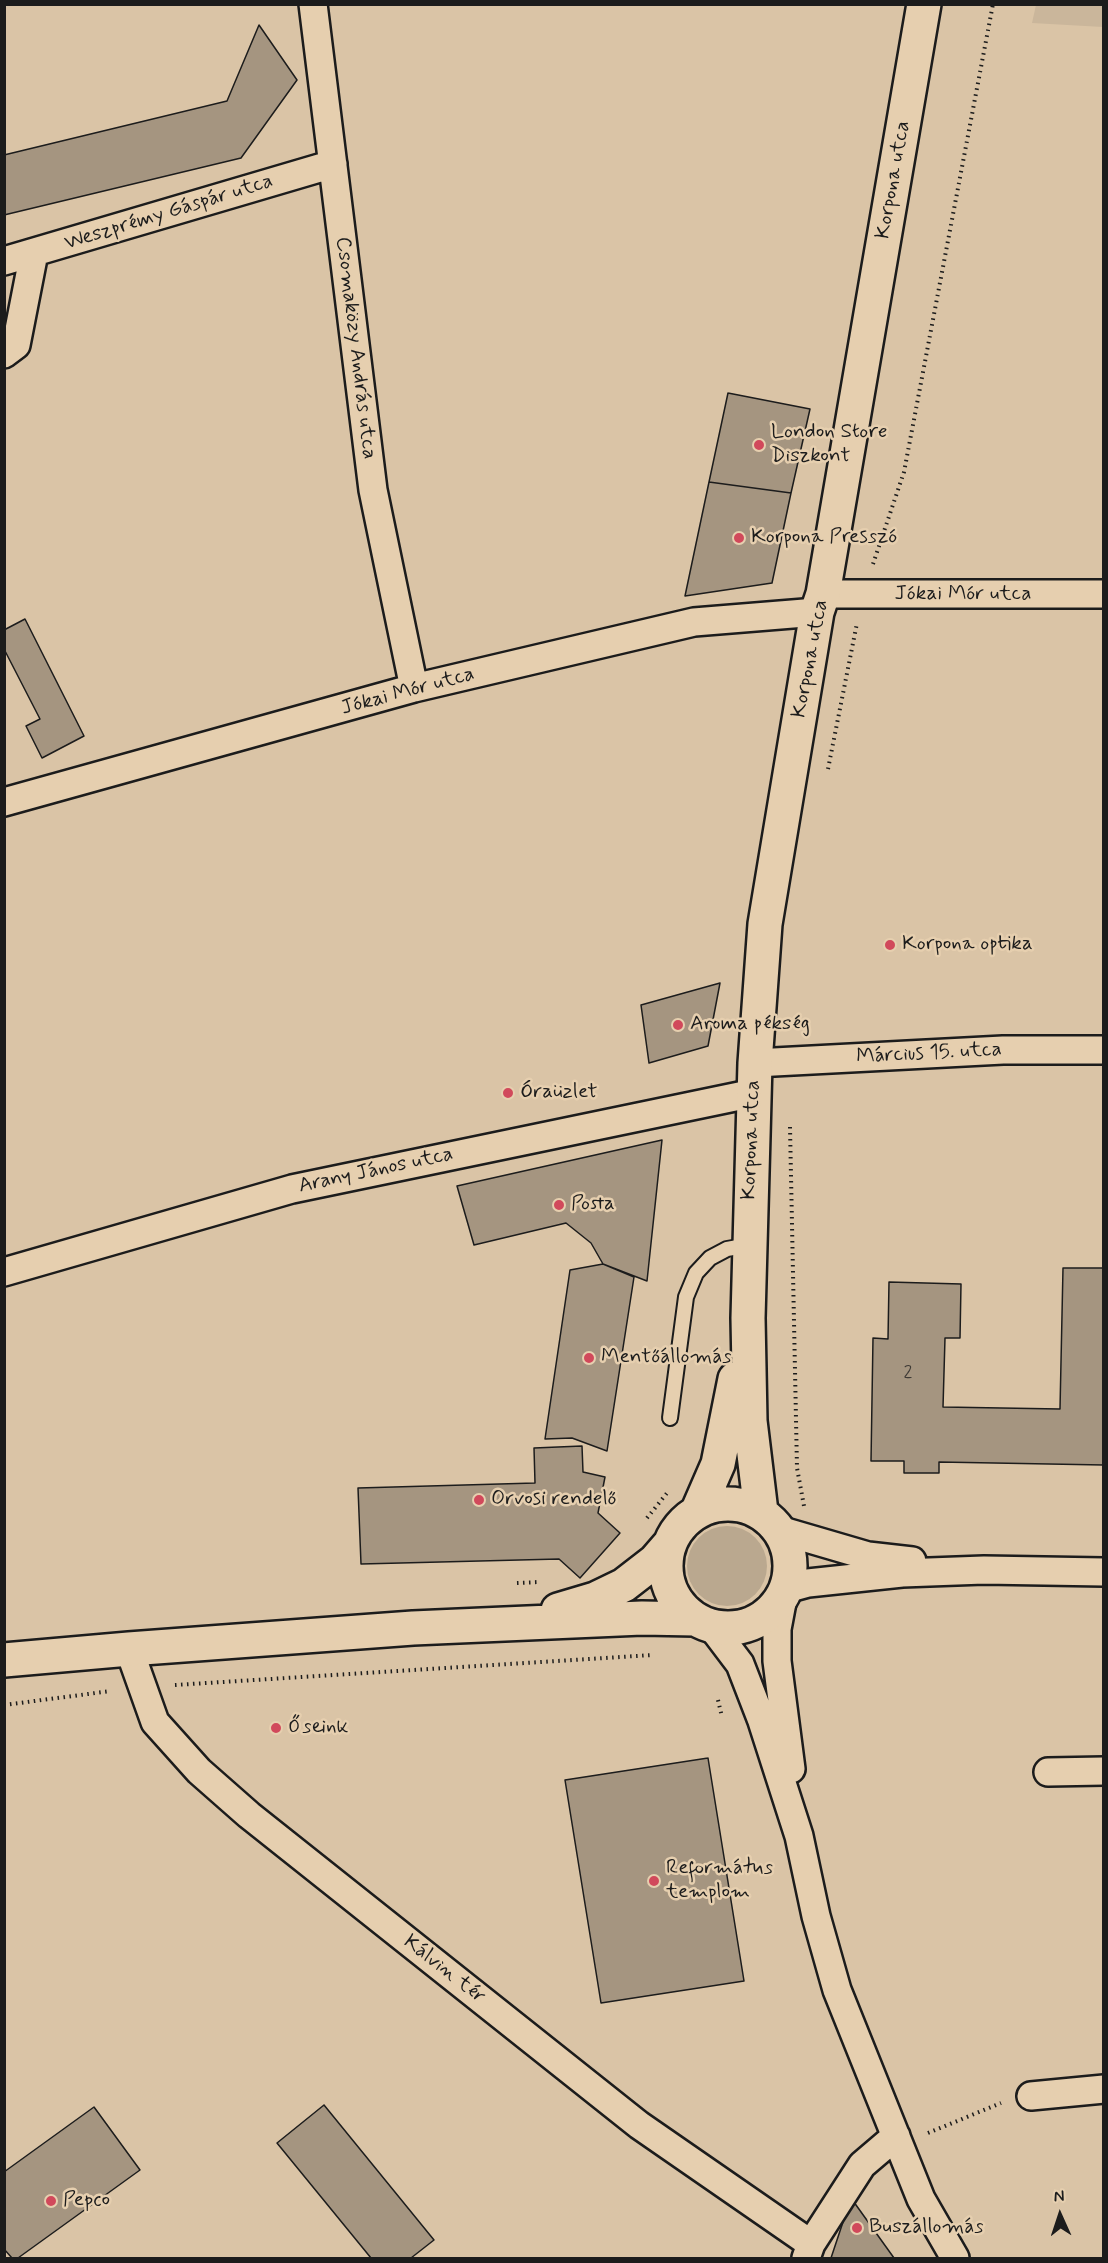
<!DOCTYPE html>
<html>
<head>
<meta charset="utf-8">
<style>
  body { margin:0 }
  #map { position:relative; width:1108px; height:2263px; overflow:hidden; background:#dac4a6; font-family:Mynerve,sans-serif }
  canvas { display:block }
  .frame { position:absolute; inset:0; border:6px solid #1c1c1c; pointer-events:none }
  .north { position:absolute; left:1030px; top:2185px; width:60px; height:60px; -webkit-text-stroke:4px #e6cfaf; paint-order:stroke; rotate:357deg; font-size:16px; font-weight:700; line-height:24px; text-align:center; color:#1c1c1c }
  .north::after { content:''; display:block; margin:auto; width:21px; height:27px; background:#1c1c1c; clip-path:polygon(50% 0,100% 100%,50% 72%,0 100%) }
</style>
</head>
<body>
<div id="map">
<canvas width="1108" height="2263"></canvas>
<div class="frame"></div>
<div class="north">N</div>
</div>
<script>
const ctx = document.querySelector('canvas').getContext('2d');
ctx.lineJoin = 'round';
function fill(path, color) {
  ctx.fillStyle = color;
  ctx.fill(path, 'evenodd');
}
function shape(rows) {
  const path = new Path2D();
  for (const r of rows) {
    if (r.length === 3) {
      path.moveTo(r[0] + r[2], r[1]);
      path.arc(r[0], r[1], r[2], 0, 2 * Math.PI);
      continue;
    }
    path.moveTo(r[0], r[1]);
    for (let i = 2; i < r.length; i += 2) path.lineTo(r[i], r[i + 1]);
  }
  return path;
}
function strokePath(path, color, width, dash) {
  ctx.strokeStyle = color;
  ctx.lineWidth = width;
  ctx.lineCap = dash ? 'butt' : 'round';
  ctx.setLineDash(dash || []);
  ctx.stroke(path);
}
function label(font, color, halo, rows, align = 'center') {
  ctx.font = font + ' Mynerve,sans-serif';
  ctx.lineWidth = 5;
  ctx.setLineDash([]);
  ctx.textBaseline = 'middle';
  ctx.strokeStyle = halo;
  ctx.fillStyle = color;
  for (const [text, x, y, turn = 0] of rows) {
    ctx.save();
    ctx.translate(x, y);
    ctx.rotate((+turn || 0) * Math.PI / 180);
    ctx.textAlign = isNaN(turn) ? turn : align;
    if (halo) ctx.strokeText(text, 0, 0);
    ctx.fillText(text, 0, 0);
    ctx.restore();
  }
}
fill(shape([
  [1036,5,1103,5,1103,27,1032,23]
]), '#cab69b');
fill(shape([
  [727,1566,40]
]), '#baa88f');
const building = shape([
  [259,25,297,80,241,158,4,215,4,155,227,101,259,25],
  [728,393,810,409,791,493,709,482,728,393],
  [709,482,791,493,772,583,685,596,709,482],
  [25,619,84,736,42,758,26,726,40,719,4,649,4,630,25,619],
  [720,983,708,1046,649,1063,641,1005,720,983],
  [662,1140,647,1281,603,1264,591,1243,566,1223,474,1245,457,1186,662,1140],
  [603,1264,634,1277,607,1451,572,1438,545,1439,570,1270,603,1264],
  [1063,1268,1104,1268,1104,1465,939,1462,939,1473,904,1473,904,1461,871,1461,873,1338,888,1339,889,1282,961,1284,960,1338,945,1338,943,1407,1060,1409,1063,1268],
  [582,1446,583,1472,605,1477,598,1513,620,1533,580,1578,559,1559,361,1564,358,1488,535,1483,534,1448,582,1446],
  [708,1758,744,1981,601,2003,565,1780,708,1758],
  [324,2105,434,2240,411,2258,371,2258,277,2143,324,2105],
  [94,2107,140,2170,18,2258,12,2258,4,2249,4,2172,94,2107],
  [851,2198,894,2258,831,2258,851,2198]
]);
fill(building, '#a59580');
strokePath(building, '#1c1c1c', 1.5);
const lane = shape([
  [670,1418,686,1297,696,1273,710,1258,727,1249,749,1245]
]);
const street = shape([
  [313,4,373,490,414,688],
  [4,261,333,164],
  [4,354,16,345,34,253],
  [823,594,1104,594],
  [4,802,414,688,694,622,817,612],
  [755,1063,1003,1050,1104,1050],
  [4,1272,292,1189,754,1093],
  [779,1530,868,1556,912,1561],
  [786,1589,808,1583,902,1573,984,1570,1104,1572],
  [783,1597,777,1629,777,1661,791,1769],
  [712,1627,740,1664,762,1721,799,1836,816,1916,837,1990,921,2199,955,2258],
  [129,1649,155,1722,199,1771,249,1815,639,2125,811,2244],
  [1048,1772,1104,1771],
  [1031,2096,1104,2089],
  [806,2258,811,2244,862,2165,896,2136]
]);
const secondary = shape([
  [728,1566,62],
  [698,1510,718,1464,735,1379],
  [761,1512,750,1421,748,1318,755,1063,765,924,817,612,823,594,924,4],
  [558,1610,595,1599,624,1585,655,1561,668,1546],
  [4,1660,129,1649,413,1628,642,1618,695,1619]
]);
strokePath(lane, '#1c1c1c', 18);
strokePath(street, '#1c1c1c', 32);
strokePath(secondary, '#1c1c1c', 38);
strokePath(shape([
  [873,564,904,472,993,4],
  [828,769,857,623],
  [790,1127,797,1468,804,1506],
  [647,1518,667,1493],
  [517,1583,539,1582],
  [175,1685,652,1655],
  [718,1700,722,1717],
  [4,1705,111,1691],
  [928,2133,1001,2103]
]), '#1c1c1c', 4, [1.5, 4.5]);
strokePath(lane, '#e6cfaf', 14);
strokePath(street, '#e6cfaf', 27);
strokePath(secondary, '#e6cfaf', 33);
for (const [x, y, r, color] of [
  [759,445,6,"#d1495b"],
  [739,538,6,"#d1495b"],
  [890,945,6,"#d1495b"],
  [678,1025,6,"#d1495b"],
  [508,1093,6,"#d1495b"],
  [559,1205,6,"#d1495b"],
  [589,1358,6,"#d1495b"],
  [479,1500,6,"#d1495b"],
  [276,1728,6,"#d1495b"],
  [654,1881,6,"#d1495b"],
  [51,2201,6,"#d1495b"],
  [857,2228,6,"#d1495b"]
]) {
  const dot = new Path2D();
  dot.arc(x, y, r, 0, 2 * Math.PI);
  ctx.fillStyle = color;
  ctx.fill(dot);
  strokePath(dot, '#e6cfaf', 2);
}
label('18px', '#3e3a35', null, [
  ["2",908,1373]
]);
label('21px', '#1c1c1c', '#e6cfaf', [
  ["Korpona utca",894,180,-80],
  ["Weszprémy Gáspár utca",169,213,-17],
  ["Csomaközy András utca",355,348,83],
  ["Jókai Mór utca",963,595],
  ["Korpona utca",811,659,-79],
  ["Jókai Mór utca",408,692,-15],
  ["Március 15. utca",929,1054,-3],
  ["Korpona utca",752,1140,-88],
  ["Arany János utca",376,1171,-12],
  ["Kálvin tér",444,1970,38]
]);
label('21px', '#1c1c1c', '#e6cfaf', [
  ["London Store",771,433],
  ["Diszkont",771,457],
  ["Korpona Presszó",751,538],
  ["Korpona optika",902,945],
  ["Aroma pékség",690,1025],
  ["Óraüzlet",520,1093],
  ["Posta",571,1205],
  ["Mentőállomás",601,1358],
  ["Orvosi rendelő",491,1500],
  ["Őseink",288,1728],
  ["Református",666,1869],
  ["templom",666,1893],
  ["Pepco",63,2201],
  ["Buszállomás",869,2228]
], 'left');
</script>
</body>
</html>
